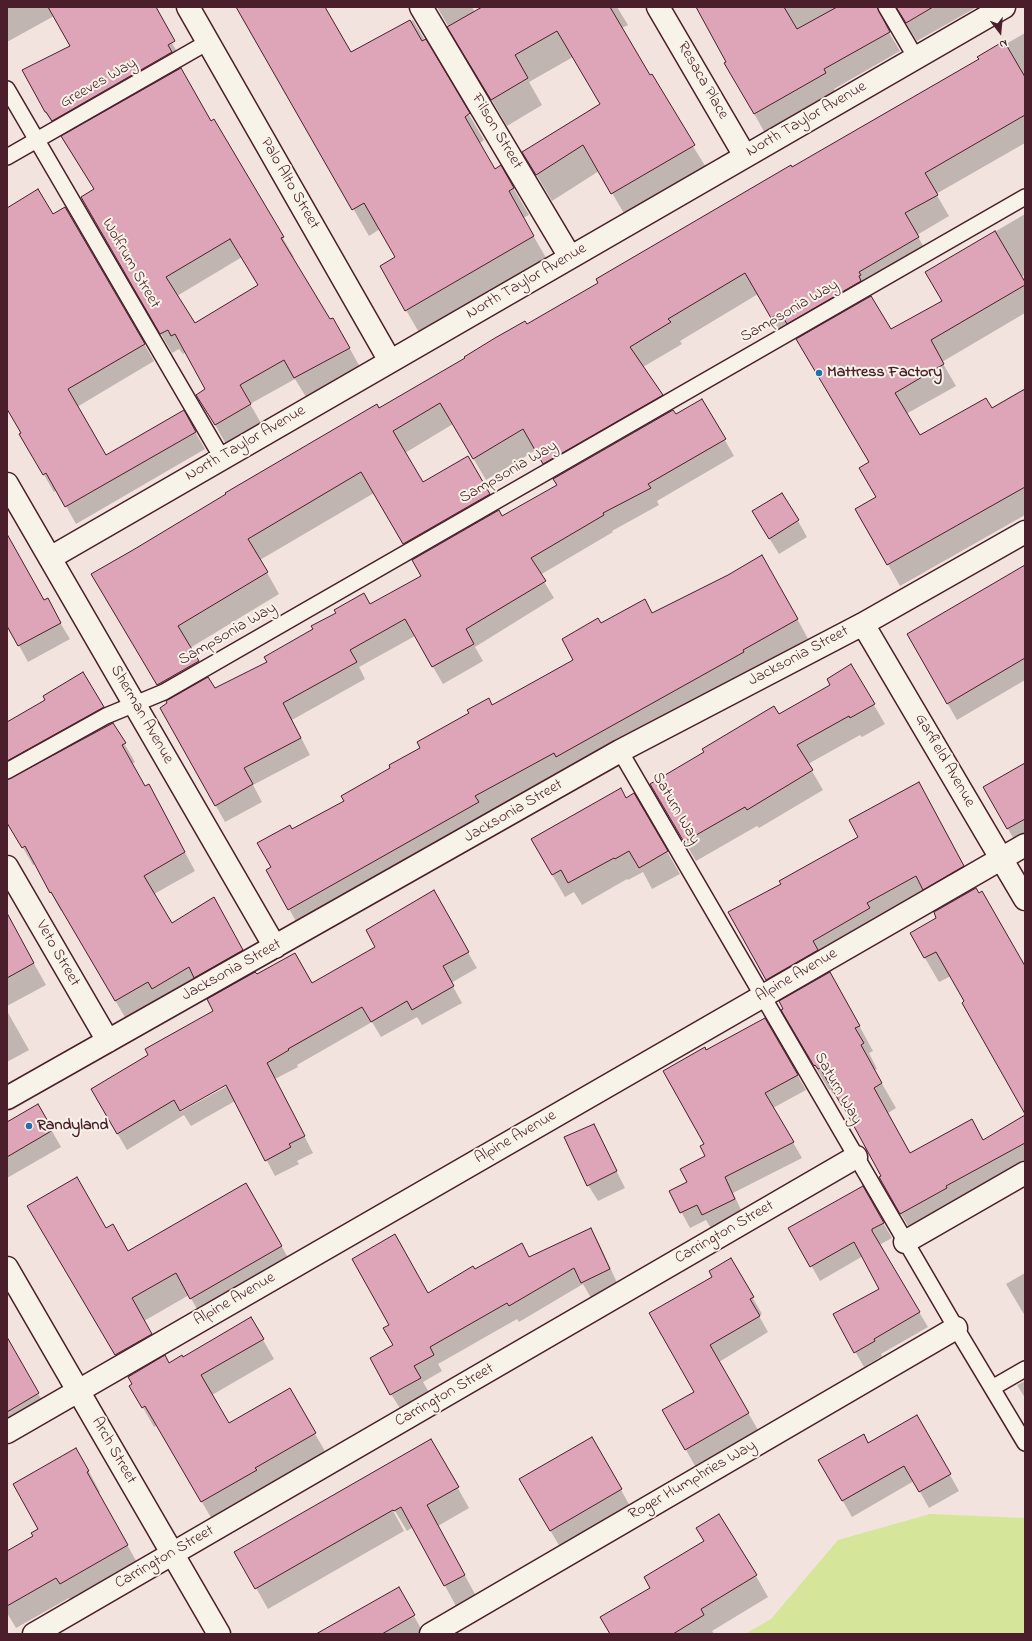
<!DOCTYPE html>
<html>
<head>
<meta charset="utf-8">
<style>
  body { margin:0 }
  #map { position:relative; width:1032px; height:1641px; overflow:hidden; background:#f2e3de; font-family:"Indie Flower",sans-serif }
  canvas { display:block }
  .frame { position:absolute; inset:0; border:8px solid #4a1f2b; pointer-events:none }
  .north { position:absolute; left:980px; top:12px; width:40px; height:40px; -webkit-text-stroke:3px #f7f3e8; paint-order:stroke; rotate:164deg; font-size:11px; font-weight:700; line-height:16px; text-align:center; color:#4a1f2b }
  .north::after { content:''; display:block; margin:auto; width:14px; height:18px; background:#4a1f2b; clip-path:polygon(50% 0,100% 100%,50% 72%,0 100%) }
</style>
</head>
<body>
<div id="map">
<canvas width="1032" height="1641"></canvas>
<div class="frame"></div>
<div class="north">N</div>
</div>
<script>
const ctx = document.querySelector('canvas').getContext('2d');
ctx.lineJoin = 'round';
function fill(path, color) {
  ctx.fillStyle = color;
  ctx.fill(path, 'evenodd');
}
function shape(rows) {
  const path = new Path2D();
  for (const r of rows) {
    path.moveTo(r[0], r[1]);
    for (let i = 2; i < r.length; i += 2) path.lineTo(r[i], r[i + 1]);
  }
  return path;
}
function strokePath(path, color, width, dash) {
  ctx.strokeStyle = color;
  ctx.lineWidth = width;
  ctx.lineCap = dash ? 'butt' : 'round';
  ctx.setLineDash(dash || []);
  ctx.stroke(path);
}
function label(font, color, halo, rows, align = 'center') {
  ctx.font = font + ' "Indie Flower",sans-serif';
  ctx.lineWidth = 4;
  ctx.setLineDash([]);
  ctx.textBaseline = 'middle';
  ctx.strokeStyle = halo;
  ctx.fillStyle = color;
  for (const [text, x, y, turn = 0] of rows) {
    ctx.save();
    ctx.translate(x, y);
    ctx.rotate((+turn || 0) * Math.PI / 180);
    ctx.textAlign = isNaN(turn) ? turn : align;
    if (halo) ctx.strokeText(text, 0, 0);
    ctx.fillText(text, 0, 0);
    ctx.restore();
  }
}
fill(shape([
  [930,1514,1025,1518,1025,1634,745,1634,771,1619,838,1540]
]), '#d5e69a');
fill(shape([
  [7,7,152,7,182,61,177,64,210,122,213,120,294,257,292,258,329,320,344,338,360,367,306,397,295,379,250,404,261,423,226,444,198,395,207,390,186,352,183,354,179,349,172,353,82,198,95,190,45,112,71,46,54,16,7,42],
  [242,257,259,285,195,324,177,296],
  [237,7,300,7,351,54,413,20,484,140,479,144,495,170,501,167,529,215,523,218,549,263,421,336,406,310,397,258,380,229,369,236],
  [437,7,472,7,476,14,488,7,617,7,628,25,622,28,649,76,709,172,628,220,599,171,552,201,523,152,601,104,573,57,529,82,542,105,507,126],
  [696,7,977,7,917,41,903,18,897,17,888,22,888,31,900,51,834,89,836,92,765,133,726,64,727,63],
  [1025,33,1025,143,936,194,949,216,917,235,930,258,871,294,872,297,871,297,891,330,943,301,927,272,1025,214,1025,275,1021,277,1025,284,1025,313,942,362,956,386,906,414,920,437,991,408,1025,388,1025,515,900,586,857,509,877,497,870,463,793,333,784,338,758,294,680,341,682,344,643,367,672,412,676,416,702,400,734,456,657,501,659,505,612,531,613,532,540,575,554,598,475,647,483,661,443,684,415,636,359,667,365,679,292,720,310,755,253,785,262,802,225,822,161,708,168,704,104,595,379,409,600,283,792,168],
  [453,424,486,480,536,450,557,486,502,517,468,457,423,483,405,453],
  [374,493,422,576,268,662,215,690,190,648,279,594,260,560],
  [65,208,154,361,77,407,105,456,183,411,205,449,76,524,57,490,54,492,21,435,22,434,7,407,7,209,53,216],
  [798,521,807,537,779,554,763,528],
  [7,564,56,616,70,639,28,662,9,627,7,628],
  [1025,570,1025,680,957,720,908,635],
  [777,582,812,646,304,935,289,909,272,868,292,830,345,801,391,768,492,706,575,660,600,624,652,614],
  [851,666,885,724,862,737,860,735,808,764,823,790,759,828,757,826,696,861,651,784,832,685],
  [83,673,135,762,132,764,145,787,159,804,195,871,154,894,171,924,224,917,253,968,126,1019,63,910,61,911,35,864,33,865,7,821,7,723,46,701],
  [1025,764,1025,856,1024,857,984,787],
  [634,795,680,874,652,889,643,872,628,880,627,879,582,905,574,892,565,897,532,840],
  [932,807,977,890,1025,968,1025,1112,951,976,939,982,911,934,938,918,937,912,930,900,826,965,873,1051,869,1053,877,1069,874,1070,896,1108,888,1113,910,1154,983,1141,1025,1116,1025,1174,915,1238,880,1178,883,1176,835,1092,833,1094,830,1089,829,1090,782,1010,784,1009,780,1002,730,913],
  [433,892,477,968,451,983,462,1003,422,1025,417,1017,381,1037,372,1022,297,1065,298,1067,275,1079,313,1153,297,1161,299,1164,275,1176,235,1101,191,1126,184,1115,127,1150,92,1090,150,1055,214,1011,256,976,312,984,377,947],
  [230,1082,231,1084,180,1112,180,1110],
  [7,916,46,985,7,1006],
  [7,1011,29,1050,7,1062],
  [765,1020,806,1090,773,1108,802,1158,733,1193,743,1214,712,1230,706,1220,690,1228,670,1191,688,1182,706,1156,705,1145,706,1051],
  [37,1105,61,1147,7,1178,7,1123],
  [593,1125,625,1188,598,1201,588,1185],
  [246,1184,294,1268,204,1321,189,1295,144,1321,169,1364,183,1358,251,1319,274,1359,212,1395,229,1425,289,1389,326,1453,213,1521,157,1425,154,1427,131,1386,134,1385,41,1228,106,1229,128,1252],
  [862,1187,892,1238,881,1244,880,1247,928,1327,881,1354,882,1356,864,1367,834,1315,881,1289,863,1256,820,1281,790,1228],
  [591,1229,600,1245,618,1285,591,1298,583,1284,519,1322,517,1319,438,1364,442,1371,423,1382,430,1394,401,1410,391,1394,394,1345,390,1325,428,1294,475,1271,529,1258],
  [731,1260,762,1314,759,1316,768,1332,719,1362,758,1430,695,1466,664,1410,696,1392,713,1277],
  [1025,1273,1025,1316,1006,1284],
  [12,1349,50,1414,7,1439,7,1352],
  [1025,1381,1025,1398,1017,1385],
  [917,1417,959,1491,929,1508,914,1481,852,1517,820,1461,868,1444],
  [592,1438,630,1506,560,1547,520,1479],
  [431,1440,469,1508,438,1526,476,1596,456,1606,413,1527,407,1531,392,1506,391,1507,404,1531,268,1609,236,1553],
  [88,1470,100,1492,98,1493,139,1566,72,1604,69,1598,16,1628,7,1613,7,1552,34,1537],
  [756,1576,768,1597,712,1631,714,1634,611,1634],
  [398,1588,423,1632,419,1634,350,1634]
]), '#0003');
const building = shape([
  [48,7,156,7,175,41,168,45,172,52,52,121,46,112,45,112,22,70,70,46,48,7],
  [236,7,325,7,351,52,410,20,422,41,426,39,470,113,465,117,495,169,501,165,514,188,509,191,534,236,405,311,380,266,395,257,364,203,352,210,236,7],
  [482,7,610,7,650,75,652,74,695,145,611,194,583,145,536,175,522,152,600,104,557,31,515,55,528,78,491,100,447,27,482,7],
  [696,7,784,7,797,29,837,7,877,7,890,32,824,69,826,73,754,114,724,63,726,62,696,7],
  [896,7,933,7,906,23,896,7],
  [1004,41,1025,77,1025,115,925,173,938,195,905,213,919,237,859,272,861,275,859,276,861,281,787,324,780,312,771,318,745,273,668,319,671,322,630,347,663,395,543,464,523,429,473,459,440,403,393,431,423,482,468,456,490,494,403,544,361,472,248,539,268,572,178,626,199,661,157,685,91,574,133,550,226,494,225,493,377,404,379,408,465,358,464,357,495,338,525,321,527,324,598,283,596,279,791,165,792,167,979,59,977,57,1004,41],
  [181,68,211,121,214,119,227,141,284,237,281,238,330,319,333,318,350,348,294,378,284,360,240,385,251,404,215,425,196,395,205,389,175,334,171,336,168,330,160,334,81,197,94,189,61,136,181,68],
  [230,239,258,285,195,323,166,277,230,239],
  [38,189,53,214,65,207,145,344,68,389,106,455,184,410,196,432,65,507,46,473,43,475,19,434,21,433,7,409,7,208,38,189],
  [995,231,1025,282,1025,285,931,340,944,364,895,393,920,435,986,398,992,408,1025,389,1025,487,887,565,855,509,876,497,859,468,869,462,796,339,871,296,891,329,942,301,925,272,995,231],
  [702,399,726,439,648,484,651,488,603,513,604,515,531,558,546,581,466,629,474,644,432,667,405,619,350,650,357,662,283,703,301,738,244,768,253,784,215,806,160,708,167,703,166,701,208,677,215,688,267,662,264,657,313,629,311,626,336,613,334,610,364,593,370,604,421,576,412,560,499,510,502,516,557,485,553,479,673,410,676,414,702,399],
  [782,493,799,520,769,539,752,511,782,493],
  [7,534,44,600,48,598,61,623,18,646,7,626,7,534],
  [762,555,798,619,743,650,744,652,556,757,554,753,475,796,479,802,288,910,266,870,271,867,257,843,290,825,292,829,344,801,341,796,390,768,389,765,420,748,417,742,469,713,467,710,489,698,492,705,573,660,562,639,598,618,601,623,645,599,652,613,728,575,762,555],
  [1025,565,1025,658,947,704,907,634,1025,565],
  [851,664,875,704,850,718,849,716,797,745,813,770,747,810,745,807,684,842,650,784,704,752,702,749,774,706,779,714,830,685,827,679,851,664],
  [83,672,104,707,7,761,7,722,45,700,43,696,83,672],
  [113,723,126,743,122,745,145,786,149,784,185,852,144,876,172,923,214,897,243,950,194,978,189,967,152,989,148,982,115,1001,51,892,50,893,25,846,22,848,7,823,7,780,113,723],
  [1025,763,1025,819,1007,829,983,787,1025,763],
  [919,782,964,866,923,890,916,876,867,903,870,908,813,941,818,950,766,980,728,912,781,884,779,881,858,837,849,820,919,782],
  [621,788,626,798,634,793,668,851,639,868,629,851,615,859,614,858,568,883,561,870,552,875,531,839,621,788],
  [976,888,979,893,982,891,1025,966,1025,1114,962,1003,964,1001,936,952,924,958,910,933,936,918,934,912,976,888],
  [434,890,469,952,443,966,454,986,412,1010,407,1001,371,1022,362,1007,288,1049,289,1050,267,1063,305,1136,289,1144,291,1147,265,1161,226,1085,180,1111,174,1100,117,1134,91,1089,148,1055,145,1049,213,1011,207,999,255,972,257,974,295,953,312,983,375,947,366,930,434,890],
  [7,913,34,963,7,978,7,913],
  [830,972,860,1026,855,1028,864,1043,861,1045,882,1083,874,1088,910,1153,972,1119,983,1140,1025,1115,1025,1143,946,1186,947,1188,900,1214,879,1177,881,1176,843,1106,842,1106,820,1068,818,1069,815,1065,814,1066,781,1010,783,1009,779,1001,830,972],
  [765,1018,798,1075,765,1093,794,1142,725,1177,735,1199,702,1215,697,1205,680,1213,669,1191,687,1182,680,1169,705,1156,700,1146,704,1144,663,1071,705,1047,706,1050,765,1018],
  [38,1104,53,1130,7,1157,7,1122,38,1104],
  [594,1124,617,1171,587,1186,564,1137,594,1124],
  [77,1177,106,1228,113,1224,128,1251,246,1183,282,1246,190,1299,176,1273,132,1298,152,1334,115,1355,27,1206,77,1177],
  [863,1186,884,1223,872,1229,872,1231,920,1312,874,1339,875,1341,854,1353,833,1314,879,1289,854,1242,810,1267,788,1228,863,1186],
  [591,1228,610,1269,581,1283,574,1268,509,1306,507,1303,430,1347,434,1355,414,1366,421,1378,390,1395,370,1358,393,1345,383,1328,389,1325,352,1259,395,1234,428,1293,473,1266,475,1269,522,1243,529,1257,591,1228],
  [731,1258,754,1297,750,1299,760,1316,710,1345,749,1413,685,1450,662,1410,694,1392,649,1313,712,1277,709,1271,731,1258],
  [251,1317,264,1339,201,1375,229,1423,290,1388,316,1433,255,1468,257,1470,201,1502,145,1406,142,1408,129,1386,132,1384,128,1377,165,1355,169,1363,182,1355,183,1357,251,1317],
  [7,1337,39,1393,7,1412,7,1337],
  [917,1415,951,1474,919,1492,904,1466,842,1501,818,1460,864,1434,868,1443,917,1415],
  [592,1437,622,1489,550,1531,519,1479,592,1437],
  [431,1439,459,1487,427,1505,465,1575,444,1586,401,1507,394,1511,393,1510,255,1589,234,1552,431,1439],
  [76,1448,89,1471,87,1472,128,1545,60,1584,56,1578,7,1606,7,1551,33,1536,31,1533,38,1529,13,1484,76,1448],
  [719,1514,757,1575,701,1609,704,1615,673,1634,610,1634,600,1617,650,1588,644,1577,704,1541,696,1528,719,1514],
  [399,1587,415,1615,382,1634,316,1634,399,1587]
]);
fill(building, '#dda5b7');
strokePath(building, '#4a1f2b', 1);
const lane = shape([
  [886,7,916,58],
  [7,89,222,458],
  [7,157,208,42],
  [620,751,956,1328,1025,1443],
  [7,771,106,716,164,692,1025,197],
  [992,1388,1025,1369]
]);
const street = shape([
  [188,7,390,361],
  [421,7,570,257],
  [658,7,745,156],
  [7,484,275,947],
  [50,558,1004,7],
  [863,624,1025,899],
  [7,867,108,1041],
  [7,1098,620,751,863,624,1025,532],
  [905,1242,1025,1173],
  [7,1268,219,1634],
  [7,1432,1025,845],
  [34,1634,856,1157],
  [431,1634,956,1328]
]);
strokePath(lane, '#4a1f2b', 18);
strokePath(street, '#4a1f2b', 25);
strokePath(lane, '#f7f3e8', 15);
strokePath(street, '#f7f3e8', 22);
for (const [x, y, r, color] of [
  [819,373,4,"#1f6fb2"],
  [29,1126,4,"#1f6fb2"]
]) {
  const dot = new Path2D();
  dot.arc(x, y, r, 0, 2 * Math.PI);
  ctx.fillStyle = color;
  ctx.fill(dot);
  strokePath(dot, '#f7f3e8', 1.5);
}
label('16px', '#4a1f2b', '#f7f3e8', [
  ["Resaca Place",702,81,60],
  ["Greeves Way",99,84,-30],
  ["North Taylor Avenue",807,120,-30],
  ["Filson Street",496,132,59],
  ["Palo Alto Street",289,184,60],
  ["Wolfrum Street",130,264,60],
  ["North Taylor Avenue",527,282,-30],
  ["Sampsonia Way",790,312,-30],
  ["North Taylor Avenue",246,444,-30],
  ["Sampsonia Way",509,473,-30],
  ["Sampsonia Way",228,635,-30],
  ["Jacksonia Street",799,657,-28],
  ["Sherman Avenue",141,715,60],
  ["Garfield Avenue",944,761,60],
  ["Saturn Way",675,809,60],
  ["Jacksonia Street",514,812,-30],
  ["Veto Street",57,954,60],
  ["Jacksonia Street",232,971,-29],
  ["Alpine Avenue",797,976,-30],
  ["Saturn Way",837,1089,60],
  ["Alpine Avenue",516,1138,-30],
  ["Carrington Street",725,1233,-30],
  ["Alpine Avenue",235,1300,-30],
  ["Carrington Street",445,1396,-30],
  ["Arch Street",113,1451,60],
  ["Roger Humphries Way",693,1481,-30],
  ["Carrington Street",165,1558,-30]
]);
label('bold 16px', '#4a1f2b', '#f7f3e8', [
  ["Mattress Factory",827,373],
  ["Randyland",37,1126]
], 'left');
</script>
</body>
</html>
